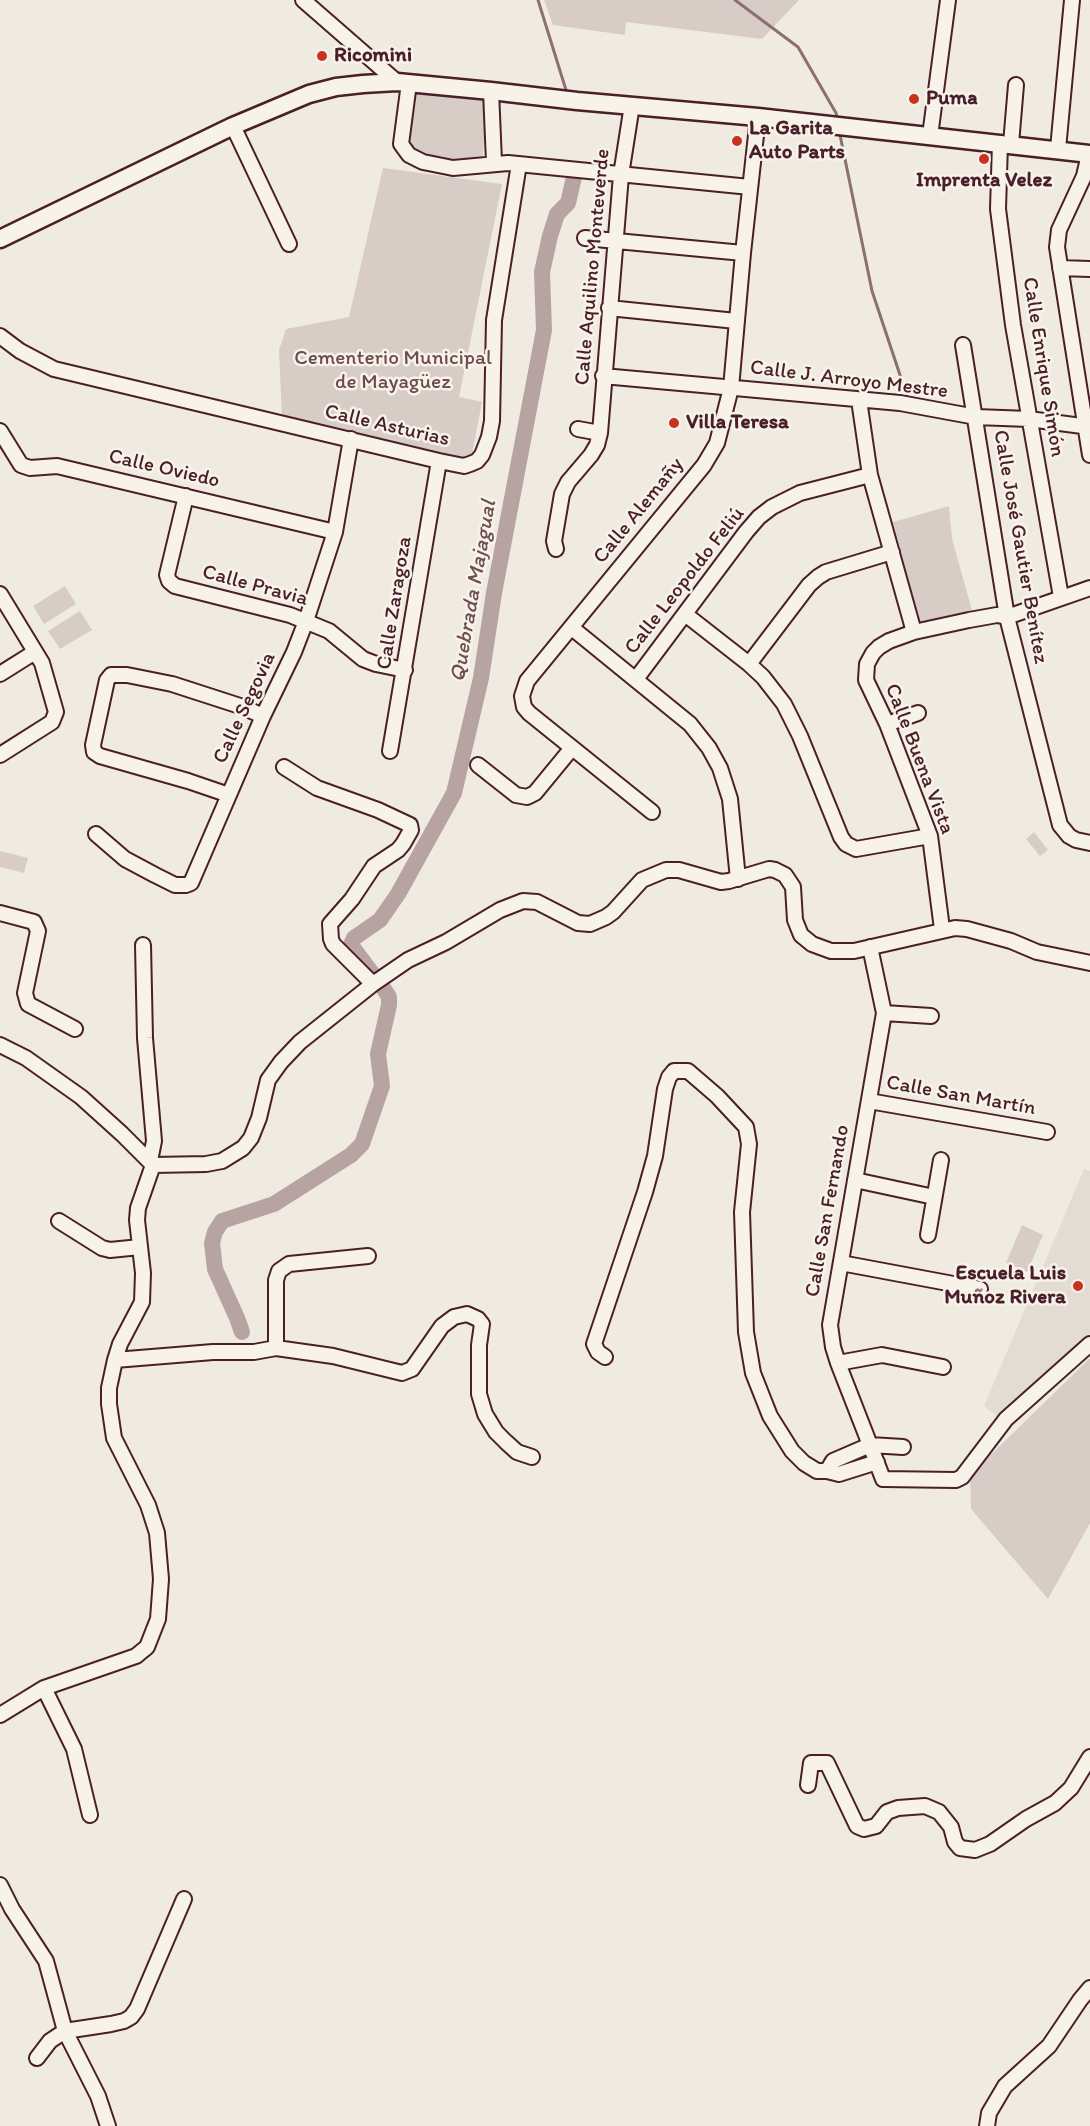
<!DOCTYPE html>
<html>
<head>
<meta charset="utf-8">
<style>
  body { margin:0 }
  canvas { display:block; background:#f0ebe0 }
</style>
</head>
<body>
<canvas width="1090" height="2126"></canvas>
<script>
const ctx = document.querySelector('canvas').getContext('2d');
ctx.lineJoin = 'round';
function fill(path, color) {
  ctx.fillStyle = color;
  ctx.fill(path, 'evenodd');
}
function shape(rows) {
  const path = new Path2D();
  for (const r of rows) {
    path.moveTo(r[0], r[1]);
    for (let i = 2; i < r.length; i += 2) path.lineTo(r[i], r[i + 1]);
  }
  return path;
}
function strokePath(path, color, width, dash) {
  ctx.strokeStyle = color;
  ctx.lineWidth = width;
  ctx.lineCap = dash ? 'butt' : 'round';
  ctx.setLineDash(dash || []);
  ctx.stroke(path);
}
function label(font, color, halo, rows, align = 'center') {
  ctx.font = font + ' Itim,sans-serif';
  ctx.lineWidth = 5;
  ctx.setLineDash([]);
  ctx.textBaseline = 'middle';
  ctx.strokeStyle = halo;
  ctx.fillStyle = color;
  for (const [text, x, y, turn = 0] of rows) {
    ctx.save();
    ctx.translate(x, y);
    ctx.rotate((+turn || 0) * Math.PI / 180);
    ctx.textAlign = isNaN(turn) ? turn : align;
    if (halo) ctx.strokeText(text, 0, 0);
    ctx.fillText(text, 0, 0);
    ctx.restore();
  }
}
fill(shape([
  [1084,1169,1090,1171,1090,1335,1000,1419,984,1406]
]), '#e3dcd2');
fill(shape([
  [544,0,799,0,762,39,626,22,625,35,553,25],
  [412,90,487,96,483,156,453,160,429,160,413,155,405,144],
  [383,168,502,184,459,397,482,402,471,460,282,418,279,350,286,329,349,317],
  [949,506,952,539,972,610,920,624,893,522],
  [65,586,76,604,44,624,33,606],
  [80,611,92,630,60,649,48,631],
  [1034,832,1048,850,1040,856,1026,839],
  [0,851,28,858,24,873,0,867],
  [1022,1225,1043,1235,1027,1272,1006,1263],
  [1090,1358,1090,1523,1048,1599,971,1509,970,1475]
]), '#d8cdc6');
strokePath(shape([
  [538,0,566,90],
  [735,0,798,47,836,113,838,121],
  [839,130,872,291,907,396]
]), '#8b6f72', 3);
strokePath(shape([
  [375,977,351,945,354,938,380,920,398,894,454,793,481,678,494,593,544,330,542,272,550,236,557,214,568,203,574,177],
  [242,1332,237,1318,215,1269,212,1243,215,1232,222,1221,274,1204,351,1155,362,1144,382,1086,378,1054,389,1005,389,997,382,986]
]), '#b7a4a2', 16);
const minor = shape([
  [303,0,397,82],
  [409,83,401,144,409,155,423,162,453,168,508,163,750,187],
  [491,91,494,162],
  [233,126,289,244],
  [930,136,948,0],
  [1000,143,998,209,1013,325,1061,597],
  [1011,144,1016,85],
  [1058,149,1072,0],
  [1089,154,1084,176,1059,230,1057,247,1090,455],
  [585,238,743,253],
  [1060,268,1090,269],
  [609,308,736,321],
  [0,336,20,351,54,369,439,461,464,466,470,464,477,461,482,455,489,437,492,421,494,320,519,164],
  [963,345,1007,617,1060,825,1069,836,1076,840,1090,843],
  [603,376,900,403,976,417,1029,419,1090,427],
  [859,400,870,475,914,632],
  [578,429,600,433],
  [0,431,21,465,30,468,57,466,335,532],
  [186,496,167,575,169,581,175,586,290,615,329,631,363,659,376,664,405,670],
  [556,549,554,541,562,494,568,482,591,455,597,445,600,433,621,175,632,105],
  [0,594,42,663,56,712,52,722,0,755],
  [685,614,749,664,763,677,784,704,800,736,841,837,846,844,856,849,930,836],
  [572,628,690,724,709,748,720,768,730,799,738,879],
  [749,664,809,585,818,577,826,572,892,552],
  [0,674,35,652],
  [636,679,746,532,759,517,772,507,800,493,870,475],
  [887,724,918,713],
  [390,751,439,461],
  [478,765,516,795,527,797,535,793,572,748],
  [284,767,317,788,378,810,410,825,411,830,403,844,398,850,374,866,352,899,330,924,331,939,333,944,373,984],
  [229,795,188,781,100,756,94,752,93,745,107,680,111,675,127,675,172,684,240,706,263,716],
  [652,812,529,713,524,707,522,696,527,681,704,465,717,443,731,388,743,253,758,117],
  [96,834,125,859,155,875,175,885,186,885,191,883,263,716,294,652,306,621,335,532,351,439],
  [0,913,34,922,38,931,25,993,28,1004,75,1029],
  [942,929,930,836,887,724,866,680,867,664,873,653,879,647,889,641,914,632,969,620,997,615,1007,617,1090,588],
  [143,945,145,1038,154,1141,150,1161],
  [870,947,884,1013,830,1325,833,1347,838,1363,870,1445,903,1447],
  [884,1013,931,1016],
  [0,1045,26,1058,81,1097,122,1134,153,1165,206,1164,222,1161,243,1148,251,1138,259,1118,268,1080,281,1062,300,1042,373,984,408,960,446,942,500,910,523,901,537,902,578,923,590,924,606,917,613,912,642,880,666,870,679,870,721,882,729,881,769,869,775,870,785,875,793,887,795,920,801,935,812,944,831,951,854,951,955,928,967,929,1011,941,1037,952,1090,963],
  [869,1101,1047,1132],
  [855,1180,934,1197],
  [59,1221,102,1248,110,1250,140,1247],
  [928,1235,941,1160],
  [841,1263,980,1289],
  [276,1348,276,1280,279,1271,289,1264,368,1256],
  [605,1357,598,1352,594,1344,645,1192,655,1156,665,1089,669,1077,674,1071,688,1071,717,1096,746,1127,749,1144,742,1212,746,1332,753,1373,770,1416,792,1451,804,1463,817,1471,827,1471,839,1474,877,1462],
  [115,1360,213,1352,254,1352,276,1348,333,1356,402,1373,412,1369,442,1326,454,1317,467,1314,478,1319,482,1324,479,1345,479,1394,485,1414,496,1432,506,1442,517,1452,532,1457],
  [838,1363,882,1355,943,1367],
  [827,1471,833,1461,870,1445,883,1479,956,1480,962,1477,1006,1419,1090,1344],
  [44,1688,74,1749,90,1815],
  [0,1715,44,1688,136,1656,147,1647,158,1619,161,1579,157,1533,148,1505,114,1438,109,1404,109,1388,115,1360,120,1344,142,1302,143,1273,137,1220,138,1208,153,1165],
  [808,1785,811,1763,827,1763,857,1826,864,1829,876,1826,887,1812,898,1808,925,1806,939,1812,951,1827,955,1842,960,1848,975,1850,990,1844,1026,1819,1055,1803,1071,1788,1090,1757],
  [0,1885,12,1909,46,1961,65,2031,98,2096,108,2126],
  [37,2058,50,2041,65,2031,111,2024,124,2021,131,2017,137,2009,184,1899],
  [987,2126,989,2113,1005,2086,1049,2046,1080,2000,1090,1988]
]);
const major = shape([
  [0,239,233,126,309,94,336,87,363,84,397,82,491,91,577,101,758,117,1090,154]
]);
strokePath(minor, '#4a1f2b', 18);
strokePath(major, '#4a1f2b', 21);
strokePath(minor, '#f7f3e8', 14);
strokePath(major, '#f7f3e8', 16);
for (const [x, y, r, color] of [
  [322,56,6,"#c8321e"],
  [914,99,6,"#c8321e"],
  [737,141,6,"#c8321e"],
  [984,159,6,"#c8321e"],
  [674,423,6,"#c8321e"],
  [1078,1286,6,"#c8321e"]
]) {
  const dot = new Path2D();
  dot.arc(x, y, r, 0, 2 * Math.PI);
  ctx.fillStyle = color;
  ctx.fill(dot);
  strokePath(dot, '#f7f3e8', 2);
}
label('bold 21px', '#4a1f2b', '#f7f3e8', [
  ["Ricomini",334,56],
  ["Puma",926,99],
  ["La Garita",749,129],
  ["Auto Parts",749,153],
  ["Imprenta Velez",984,181,"center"],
  ["Villa Teresa",686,423],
  ["Escuela Luis",1066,1274,"right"],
  ["Muñoz Rivera",1066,1298,"right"]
], 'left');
label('21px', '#4a1f2b', '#f7f3e8', [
  ["Calle Aquilino Monteverde",593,267,-85],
  ["Calle Enrique Simón",1043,367,81],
  ["Calle J. Arroyo Mestre",849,380,7],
  ["Calle Asturias",387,426,13],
  ["Calle Oviedo",164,469,13],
  ["Calle Alemañy",639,511,-51],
  ["Calle José Gautier Benítez",1020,547,80],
  ["Calle Leopoldo Feliú",685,581,-52],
  ["Calle Pravia",255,586,15],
  ["Calle Zaragoza",395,603,-81],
  ["Calle Segovia",245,708,-65],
  ["Calle Buena Vista",919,759,69],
  ["Calle San Martín",961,1096,10],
  ["Calle San Fernando",828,1211,-80]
]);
label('21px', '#6e4a52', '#f7f3e8', [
  ["Cementerio Municipal",393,359],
  ["de Mayagüez",393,383]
]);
label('italic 22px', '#704e55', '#f7f3e8', [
  ["Quebrada Majagual",474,591,-80]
]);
</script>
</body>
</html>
